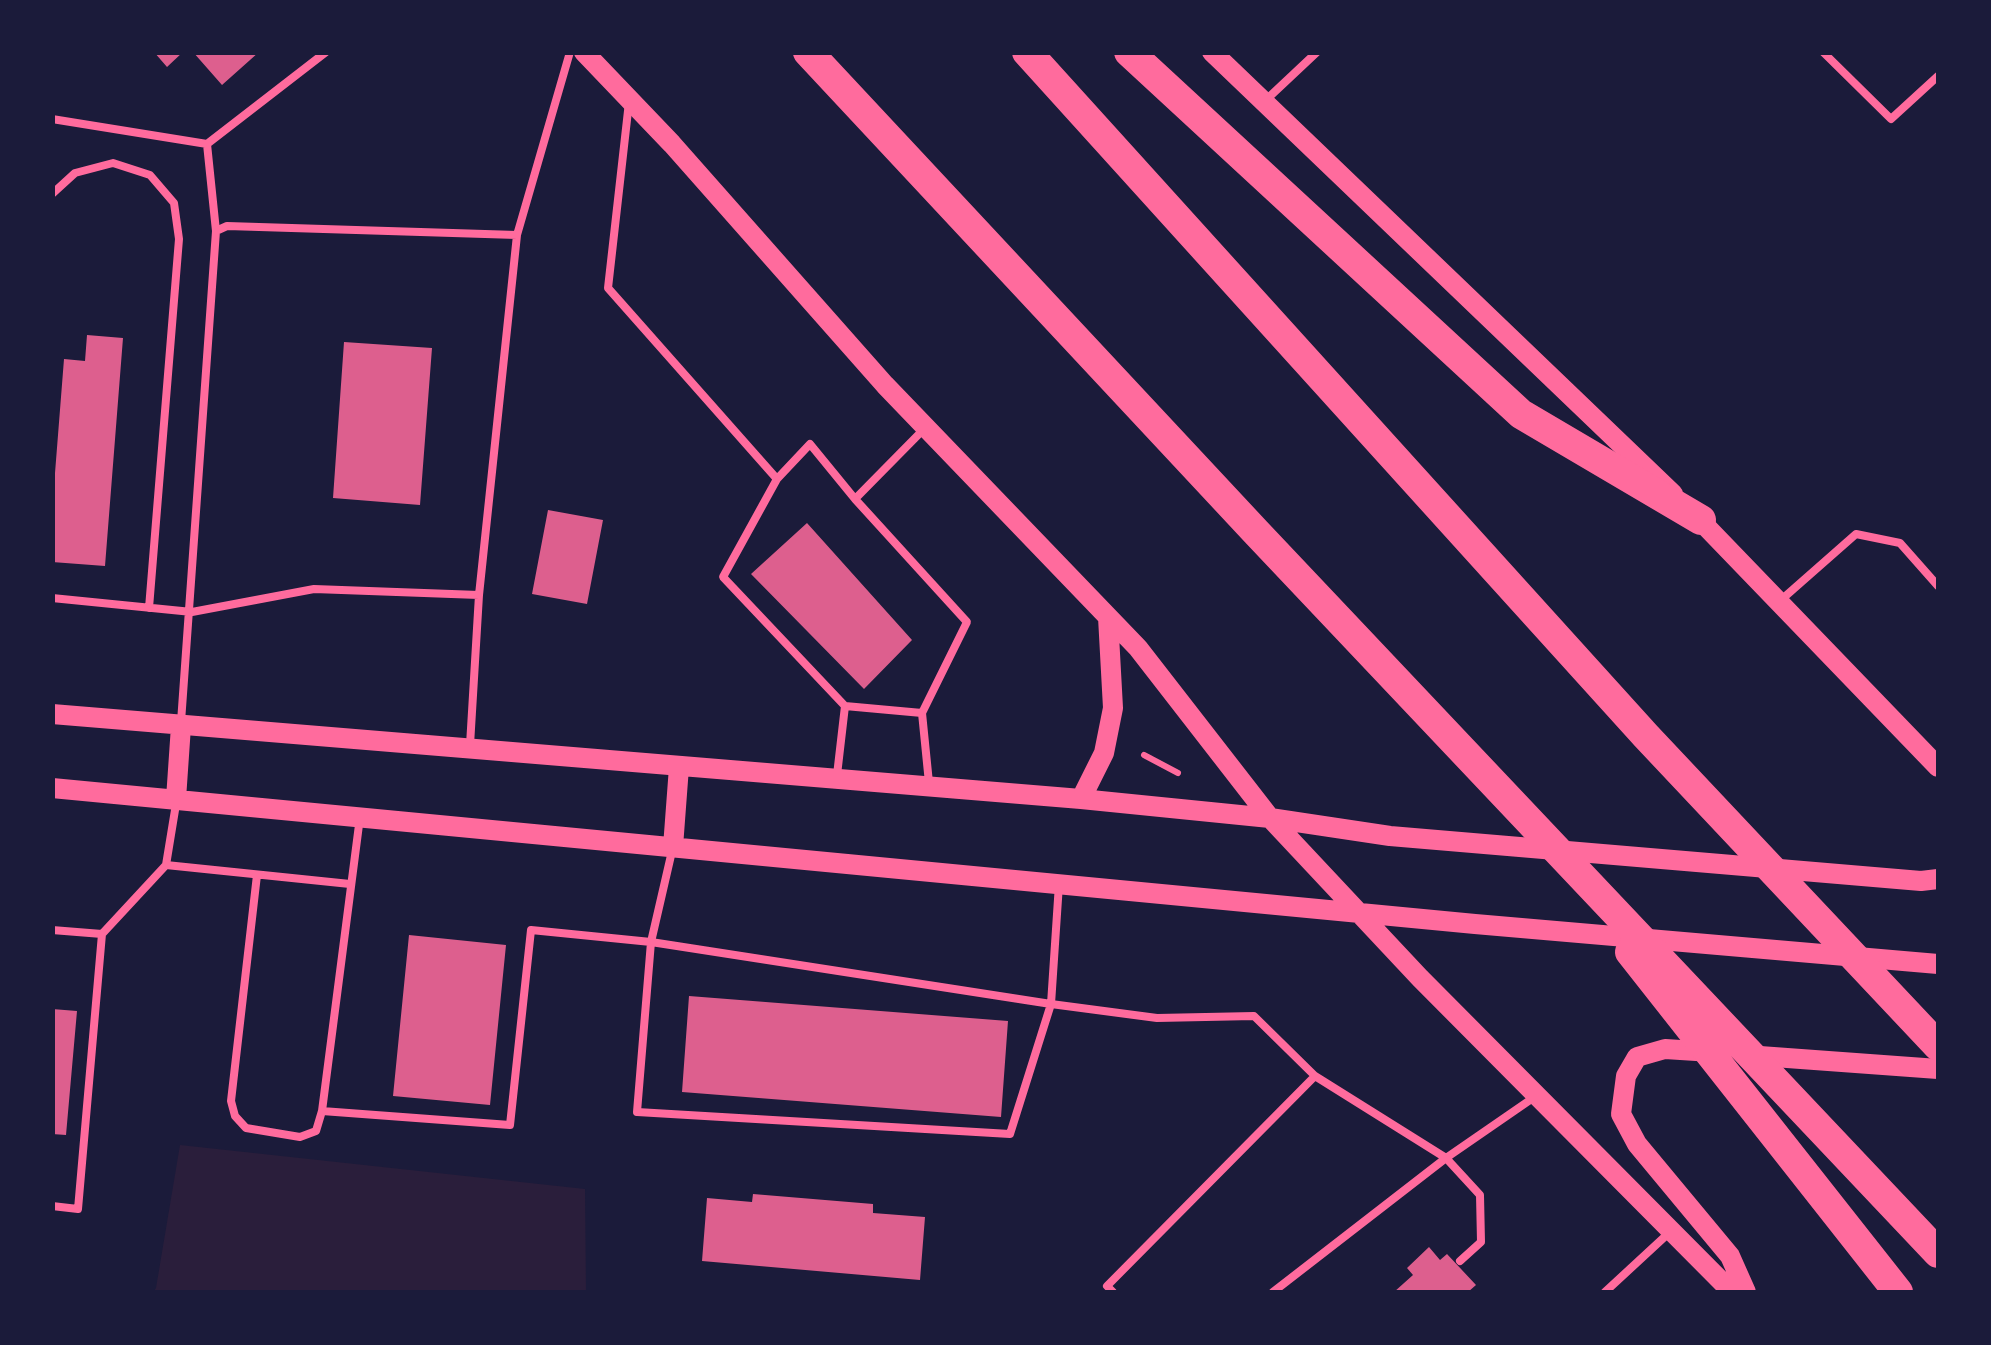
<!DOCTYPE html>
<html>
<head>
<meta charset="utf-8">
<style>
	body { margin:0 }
	#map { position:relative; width:1991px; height:1345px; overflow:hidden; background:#1b1b3a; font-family:"Noto Sans",sans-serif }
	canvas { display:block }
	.frame { position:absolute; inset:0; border:55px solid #1b1b3a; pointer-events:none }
</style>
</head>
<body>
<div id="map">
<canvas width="1991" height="1345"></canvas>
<div class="frame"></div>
</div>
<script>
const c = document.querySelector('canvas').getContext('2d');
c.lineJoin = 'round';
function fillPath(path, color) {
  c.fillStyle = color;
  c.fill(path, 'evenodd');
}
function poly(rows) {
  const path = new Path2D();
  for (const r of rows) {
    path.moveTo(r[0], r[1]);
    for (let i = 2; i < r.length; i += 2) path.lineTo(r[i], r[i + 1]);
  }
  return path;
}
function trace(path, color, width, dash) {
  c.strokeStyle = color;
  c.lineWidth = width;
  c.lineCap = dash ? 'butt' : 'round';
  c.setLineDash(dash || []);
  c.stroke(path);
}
const green = poly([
	[180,1145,585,1189,586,1292,153,1292,156,1288]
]);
const building = poly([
	[154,52,183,52,167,67],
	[193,52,259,52,222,85],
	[87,335,123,338,105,566,52,562,52,511,64,359,85,361],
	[344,342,432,348,420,505,333,498],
	[548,510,603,520,587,604,532,594],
	[807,523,912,640,864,689,751,574],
	[409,935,506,945,490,1105,393,1096],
	[689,996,1008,1021,1001,1117,682,1092],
	[52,1009,77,1011,66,1135,52,1134],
	[753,1194,873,1204,873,1213,925,1217,920,1280,702,1261,707,1198,752,1202],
	[1429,1247,1440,1260,1447,1254,1476,1285,1468,1292,1394,1292,1413,1275,1407,1268]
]);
const path = poly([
	[1144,755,1178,773]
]);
const service = poly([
	[1823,52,1891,119,1938,76],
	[1267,99,1317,52],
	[629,102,608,288,777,479,723,577,845,706,837,775],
	[52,119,207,144],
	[52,194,75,173,113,163,150,175,174,203,179,239,149,608],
	[216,231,207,144,326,52],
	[517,235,570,52],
	[777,479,810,444,855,499,923,430],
	[52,598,192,612,314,589,479,595],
	[1781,600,1856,534,1900,543,1938,586],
	[845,706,922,713,967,622,855,499],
	[922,713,929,783],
	[181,722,216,231,227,226,517,235,479,595,470,745],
	[360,817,322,1111,510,1125,531,930,651,942,672,851],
	[166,865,350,884],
	[257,875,231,1101,235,1116,246,1128,300,1137,316,1131,322,1111],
	[1059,884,1051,1004,651,942,637,1112,1010,1134,1051,1004,1157,1018,1254,1016,1315,1076],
	[52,930,102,934],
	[52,1206,78,1209,102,934,166,865,176,804],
	[1113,1292,1107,1286,1315,1076,1446,1158,1480,1195,1481,1242,1460,1261],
	[1273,1292,1446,1158,1533,1098],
	[1605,1292,1671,1231]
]);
const secondary = poly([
	[584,52,672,144,885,385,1138,648,1270,818,1420,978,1732,1292],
	[1212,52,1673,494],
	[1694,514,1938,767],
	[52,714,1081,799,1270,818,1390,836,1921,881,1938,879],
	[52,788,1475,924,1938,964],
	[176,799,181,726],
	[1081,799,1104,753,1113,708,1108,617],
	[673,847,679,767],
	[1712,1052,1665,1049,1637,1057,1626,1076,1621,1114,1637,1144,1730,1256,1746,1292],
	[1746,1055,1938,1069]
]);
const motorway = poly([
	[808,52,1256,532,1938,1253],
	[1027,52,1646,736,1938,1046],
	[1129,52,1521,414,1701,520],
	[1630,952,1898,1292]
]);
fillPath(green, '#2a1e3b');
fillPath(building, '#dd5f8e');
trace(path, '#ff6b9d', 6);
trace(service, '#ff6b9d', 8);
trace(secondary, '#ff6b9d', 20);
trace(motorway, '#ff6b9d', 30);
</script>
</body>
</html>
